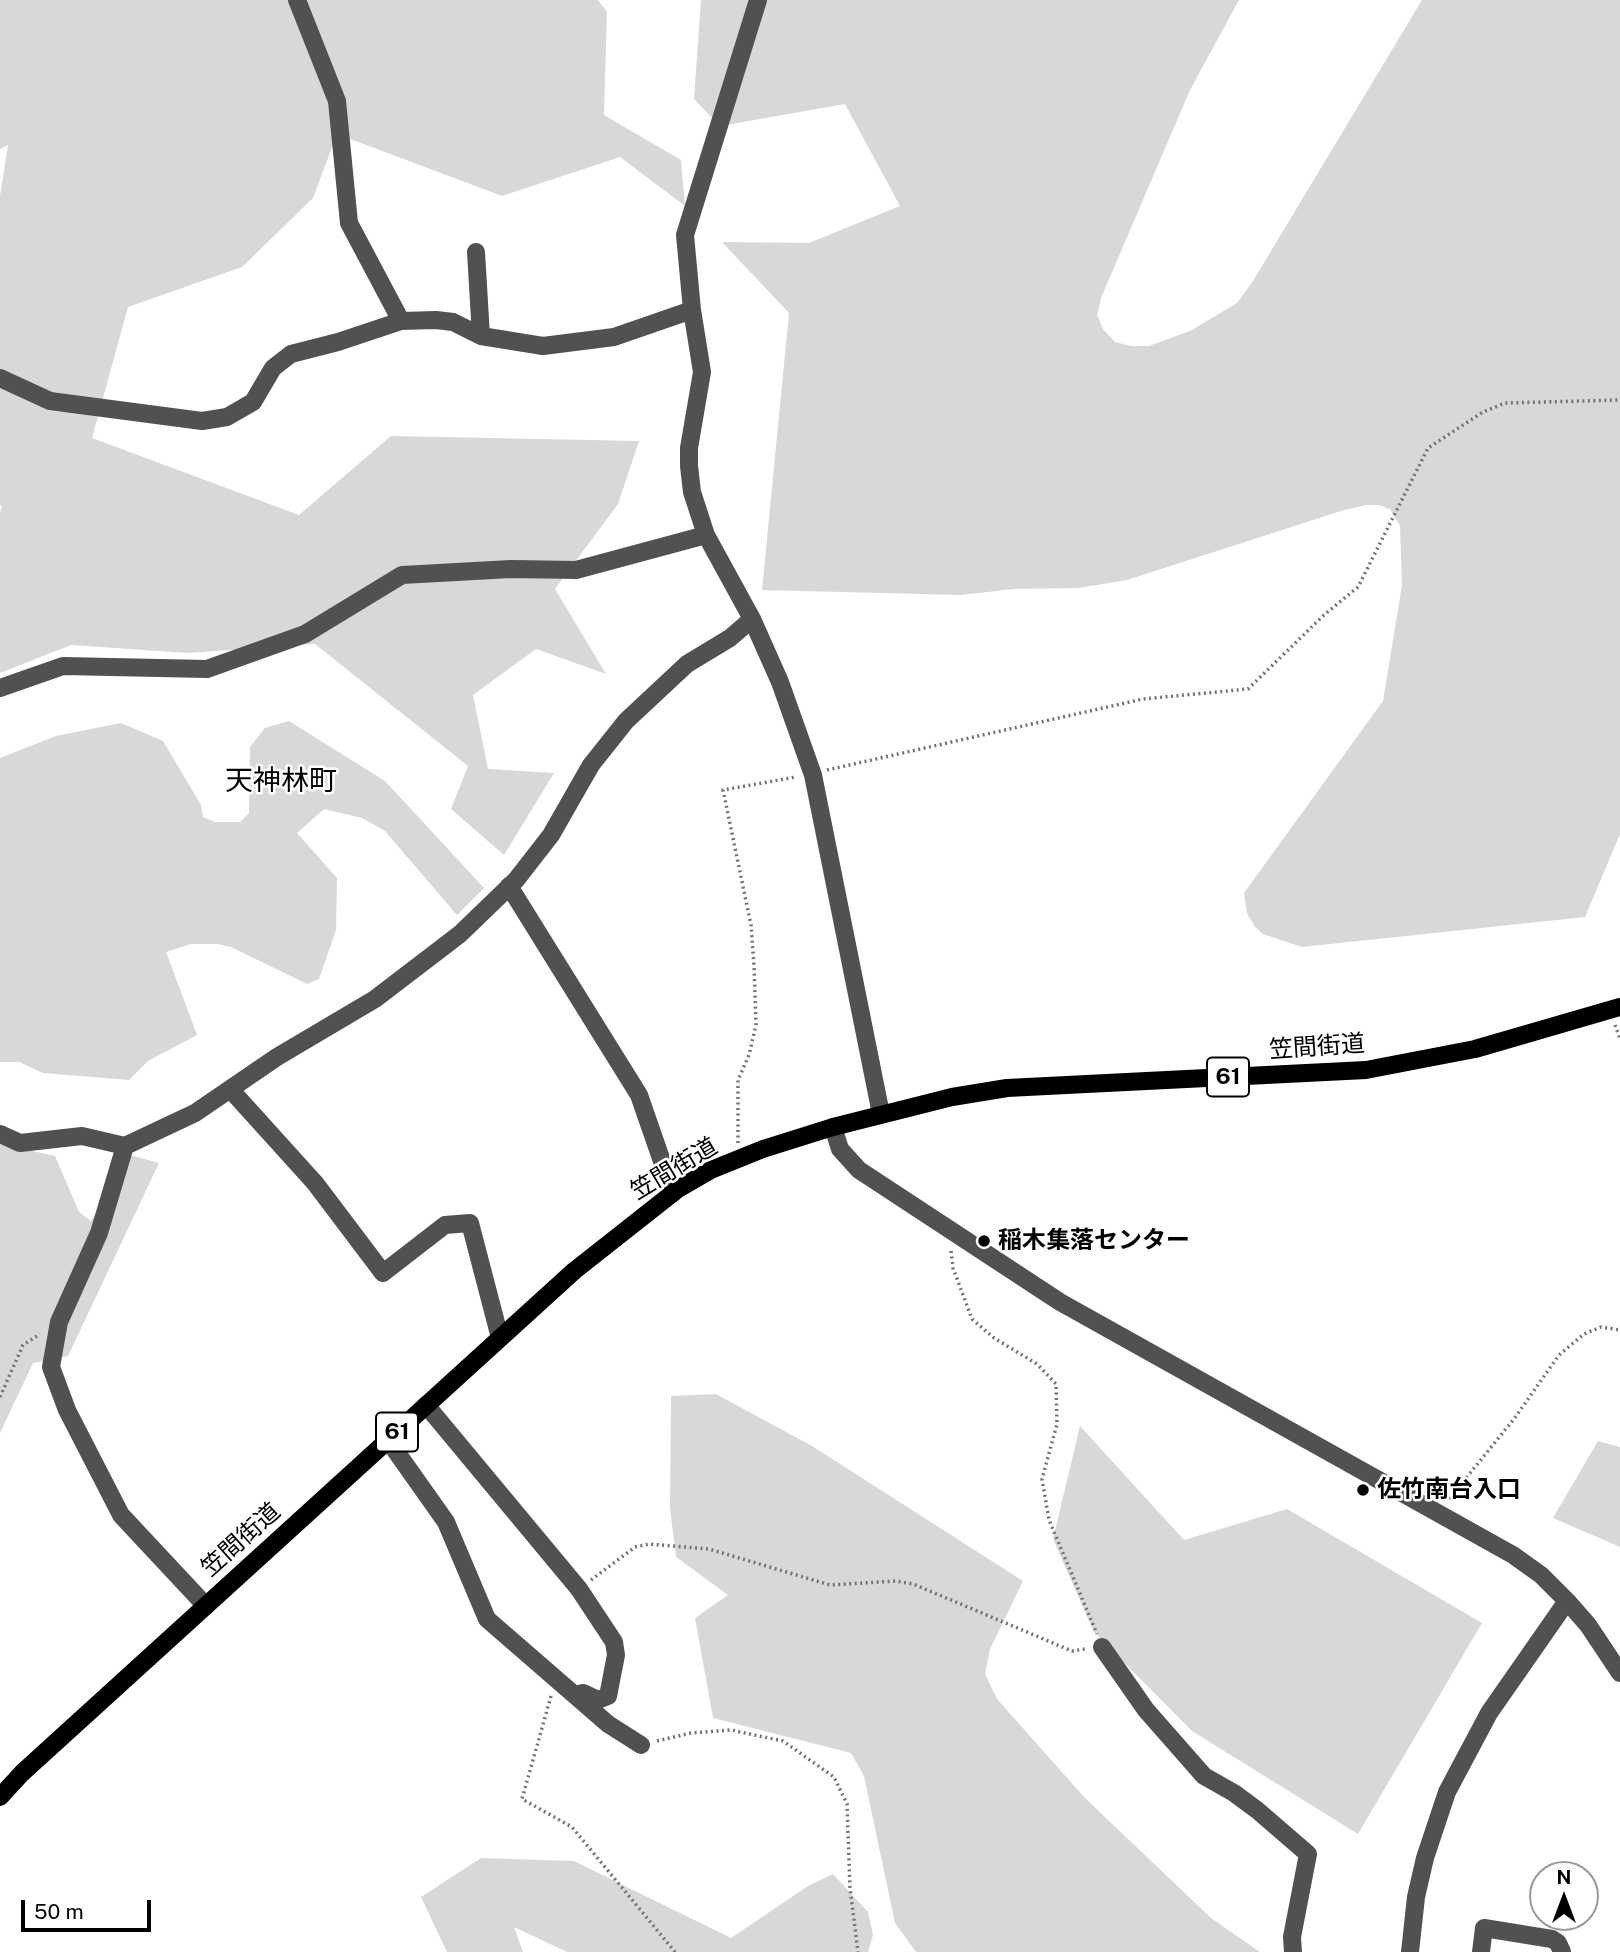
<!DOCTYPE html>
<html>
<head>
<meta charset="utf-8">
<style>
	body { margin:0 }
	#map { position:relative; width:1620px; height:1952px; overflow:hidden; background:#fff; font-family:"Public Sans",sans-serif }
	canvas { display:block }
	.north { position:absolute; left:1529px; top:1861px; width:70px; height:70px; box-sizing:border-box; background:#fff; border:2px solid #999; border-radius:50%; rotate:0deg; font-size:19px; font-weight:700; line-height:28px; text-align:center; color:#000 }
	.north::after { content:''; display:block; margin:auto; width:24px; height:32px; background:#000; clip-path:polygon(50% 0,100% 100%,50% 72%,0 100%) }
	.scale { position:absolute; left:21px; top:1900px; width:130px; height:32px; box-sizing:border-box; border:4px solid #000; border-top:0; padding-left:9px; font-size:21px; line-height:24px; white-space:nowrap; color:#000; -webkit-text-stroke:5px #fff; paint-order:stroke }
</style>
</head>
<body>
<div id="map">
<canvas width="1620" height="1952"></canvas>
<div class="north">N</div>
<div class="scale">50 m</div>
</div>
<script>
const c = document.querySelector('canvas').getContext('2d');
c.lineJoin = 'round';
function fillPath(path, color) {
  c.fillStyle = color;
  c.fill(path, 'evenodd');
}
function poly(rows) {
  const path = new Path2D();
  for (const r of rows) {
    path.moveTo(r[0], r[1]);
    for (let i = 2; i < r.length; i += 2) path.lineTo(r[i], r[i + 1]);
  }
  return path;
}
function trace(path, color, width, dash) {
  c.strokeStyle = color;
  c.lineWidth = width;
  c.lineCap = dash ? 'butt' : 'round';
  c.setLineDash(dash || []);
  c.stroke(path);
}
function write(font, color, halo, rows, align = 'center') {
  c.font = font + ' "Public Sans","Noto Sans JP",sans-serif';
  c.lineWidth = 5;
  c.setLineDash([]);
  c.textBaseline = 'middle';
  c.strokeStyle = halo;
  c.fillStyle = color;
  for (const [text, x, y, turn = 0] of rows) {
    c.save();
    c.translate(x, y);
    c.rotate((+turn || 0) * Math.PI / 180);
    c.textAlign = isNaN(turn) ? turn : align;
    if (halo) c.strokeText(text, 0, 0);
    c.fillText(text, 0, 0);
    c.restore();
  }
}
const green = poly([
	[0,0,598,0,607,12,604,115,681,160,685,206,620,157,502,196,337,134,313,198,242,267,128,307,92,438,299,515,391,436,639,441,618,504,555,589,606,674,536,649,473,695,488,769,554,773,504,855,451,809,468,766,315,644,188,653,71,645,0,673,0,513,2,506,0,505,0,196,8,145,0,149],
	[701,0,1239,0,1190,90,1101,298,1097,315,1103,329,1115,342,1131,346,1149,346,1190,331,1237,303,1253,281,1422,0,1620,0,1620,834,1585,917,1302,947,1263,934,1255,927,1247,913,1244,893,1383,701,1402,585,1400,526,1390,509,1378,505,1366,505,1341,511,1127,580,1078,588,1014,589,961,595,762,590,789,313,722,242,809,243,900,206,845,104,720,126,694,99],
	[289,721,385,781,484,888,457,915,385,831,362,818,324,809,297,833,337,878,336,930,319,979,307,984,231,947,218,944,191,944,166,952,197,1035,148,1061,129,1080,43,1073,19,1062,0,1062,0,758,56,736,121,723,163,741,201,805,203,817,215,822,240,822,249,813,250,747,265,728],
	[0,1144,55,1156,79,1212,91,1221,130,1155,159,1163,68,1356,33,1363,0,1433],
	[716,1394,812,1446,1023,1581,990,1649,985,1674,997,1699,1085,1798,1211,1918,1260,1952,916,1952,895,1923,864,1776,851,1753,713,1718,695,1618,728,1595,676,1557,670,1508,671,1396],
	[1080,1426,1184,1540,1287,1509,1482,1623,1358,1834,1192,1731,1094,1632,1053,1539],
	[1598,1441,1620,1447,1620,1547,1553,1518],
	[481,1858,574,1861,731,1938,808,1886,833,1874,868,1912,873,1935,868,1952,567,1952,514,1927,523,1952,447,1952,421,1897]
]);
const path = poly([
	[827,770,1143,699,1248,689,1324,615,1358,587,1428,448,1483,412,1505,403,1620,400],
	[1615,1025,1620,1039],
	[738,1143,738,1080,749,1055,756,1025,754,966,751,925,723,790,796,777],
	[951,1251,953,1268,972,1319,994,1338,1037,1364,1056,1384,1057,1424,1042,1479,1049,1520,1097,1634],
	[0,1397,23,1345,40,1334],
	[1449,1499,1514,1419,1559,1355,1584,1334,1601,1327,1620,1330],
	[591,1580,635,1547,649,1544,709,1549,830,1585,896,1581,913,1584,1072,1651,1085,1649],
	[551,1696,522,1799,572,1827,675,1952],
	[657,1741,691,1733,731,1730,783,1741,834,1777,847,1804,850,1888,858,1952]
]);
const minor = poly([
	[297,0,337,101,349,223,401,321],
	[758,0,685,235,692,310,702,372,689,448,689,466,692,492,706,535,752,619,780,682,813,775,881,1114],
	[476,252,481,336],
	[0,378,50,401,202,421,227,417,253,402,273,368,291,354,338,342,401,321,436,320,453,322,481,336,543,346,614,337,692,310],
	[0,688,63,666,207,669,305,634,402,575,511,569,576,570,706,535],
	[509,886,639,1095,673,1193],
	[230,1089,315,1183,383,1273,445,1225,470,1223,500,1338],
	[833,1127,840,1149,859,1170,1060,1302,1513,1555,1541,1575,1567,1601,1588,1625,1620,1673],
	[0,1134,20,1143,82,1136,125,1146],
	[426,1405,579,1589,614,1642,616,1655,608,1696,598,1700,583,1693,576,1695],
	[388,1440,446,1522,487,1619,608,1724,641,1745],
	[206,1606,121,1515,67,1410,51,1367,59,1322,99,1233,125,1146,195,1113,277,1057,375,999,460,934,516,880,551,835,591,765,626,721,687,664,730,638,752,619],
	[1102,1647,1146,1710,1204,1776,1234,1793,1257,1810,1308,1854,1292,1937,1293,1952],
	[1410,1952,1416,1897,1425,1858,1447,1792,1489,1713,1567,1601],
	[1481,1952,1484,1928,1552,1939,1558,1943,1562,1952]
]);
const major = poly([
	[0,1797,22,1773,574,1271,678,1189,711,1170,763,1149,833,1127,952,1097,1007,1088,1366,1070,1475,1049,1620,1007]
]);
const markers = [
	[984,1241,7,"#000"],
	[1363,1490,7,"#000"]
];
const shields = [
	[1228,1077,42],
	[397,1432,42]
];
const shieldNames = [
	["61",1228,1077],
	["61",397,1432]
];
const streetNames = [
	["笠間街道",1317,1047,-4],
	["笠間街道",674,1169,-31],
	["笠間街道",241,1540,-42]
];
const poiNames = [
	["稲木集落センター",998,1241],
	["佐竹南台入口",1377,1490]
];
const quarterNames = [
	["天神林町",281,781]
];
fillPath(green, '#d8d8d8');
trace(path, '#737373', 3.5, [2, 3.5]);
trace(minor, '#515151', 18);
trace(major, '#000', 18);
for (const [x, y, r, color] of markers) {
  const dot = new Path2D();
  dot.arc(x, y, r, 0, 2 * Math.PI);
  c.fillStyle = color;
  c.fill(dot);
  trace(dot, '#fff', 2.5);
}
for (const [x, y, w] of shields) {
  const box = new Path2D();
  box.roundRect(x - w / 2, y - 19.5, w, 39, 5);
  c.fillStyle = '#fff';
  c.fill(box);
  trace(box, '#000', 2);
}
write('bold 23px', '#000', null, shieldNames);
write('24px', '#000', '#fff', streetNames);
write('bold 24px', '#000', '#fff', poiNames, 'left');
write('28px', '#000', '#fff', quarterNames);
</script>
</body>
</html>
